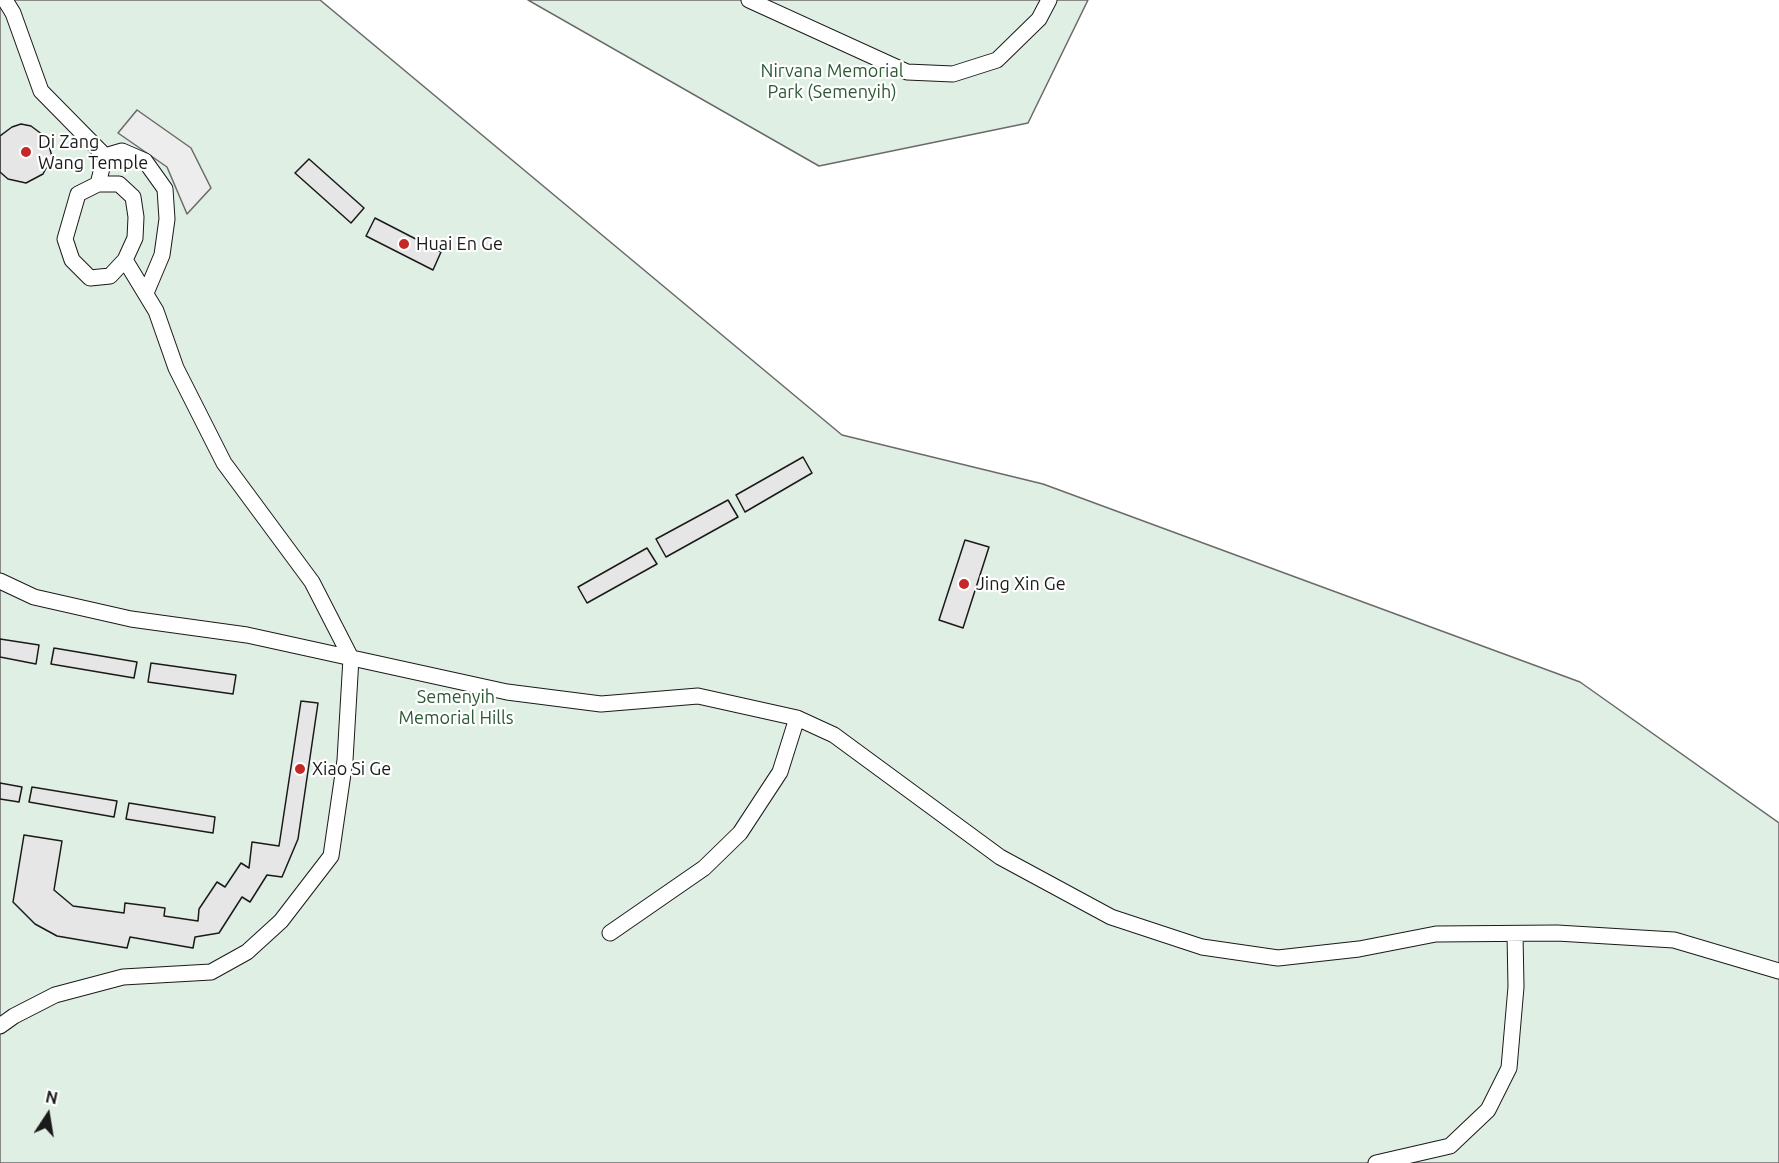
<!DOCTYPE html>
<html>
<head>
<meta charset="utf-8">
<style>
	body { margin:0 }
	#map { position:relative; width:1779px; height:1163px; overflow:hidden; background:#fff; font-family:Ubuntu,sans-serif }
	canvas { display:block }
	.north { position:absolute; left:18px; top:1085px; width:60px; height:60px; -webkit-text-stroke:4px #fff; paint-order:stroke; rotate:12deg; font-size:16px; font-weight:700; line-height:24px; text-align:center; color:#1a1a1a }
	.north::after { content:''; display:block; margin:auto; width:21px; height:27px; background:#1a1a1a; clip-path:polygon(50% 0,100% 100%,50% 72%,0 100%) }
</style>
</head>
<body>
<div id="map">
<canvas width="1779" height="1163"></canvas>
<div class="north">N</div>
</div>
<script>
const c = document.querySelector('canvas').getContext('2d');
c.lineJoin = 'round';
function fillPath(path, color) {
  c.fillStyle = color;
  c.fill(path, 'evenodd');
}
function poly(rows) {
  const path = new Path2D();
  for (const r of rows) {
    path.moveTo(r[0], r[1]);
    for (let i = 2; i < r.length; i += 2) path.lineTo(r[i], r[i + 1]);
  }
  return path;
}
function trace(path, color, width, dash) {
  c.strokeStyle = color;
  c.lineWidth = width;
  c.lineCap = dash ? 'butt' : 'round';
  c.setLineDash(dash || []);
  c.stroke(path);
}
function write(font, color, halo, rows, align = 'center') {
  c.font = font + ' Ubuntu,sans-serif';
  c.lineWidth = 4.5;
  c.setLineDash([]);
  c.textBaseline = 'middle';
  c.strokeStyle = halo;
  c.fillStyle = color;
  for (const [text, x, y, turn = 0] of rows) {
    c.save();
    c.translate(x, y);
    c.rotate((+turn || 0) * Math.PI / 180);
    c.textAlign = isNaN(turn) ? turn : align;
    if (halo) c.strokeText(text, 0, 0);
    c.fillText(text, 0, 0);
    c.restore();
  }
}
const green = poly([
	[0,0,320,0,842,435,1043,484,1580,682,1779,823,1779,1163,0,1163,0,0],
	[528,0,1088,0,1028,123,819,166,528,0]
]);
const parking = poly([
	[137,110,191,148,211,188,187,214,167,167,118,133,137,110]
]);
const building = poly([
	[21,124,31,126,47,138,52,157,43,174,26,183,8,179,0,172,0,136,12,127,21,124],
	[309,159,364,208,351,223,295,173,309,159],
	[375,218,441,252,433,270,366,236,375,218],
	[803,457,812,473,745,512,736,495,803,457],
	[728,500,738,517,666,557,656,539,728,500],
	[965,540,989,547,963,628,939,620,965,540],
	[647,548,657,564,587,603,578,587,647,548],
	[0,639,39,645,36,664,0,657,0,639],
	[54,648,137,662,134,678,51,664,54,648],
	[151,663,236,675,233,694,148,682,151,663],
	[301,701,318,703,298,839,282,877,267,875,250,902,242,897,219,933,195,937,193,948,130,937,127,948,57,936,35,924,13,902,24,835,62,841,54,890,73,906,124,913,125,903,165,908,164,916,198,921,199,909,217,882,225,887,241,863,249,868,252,842,279,846,301,701],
	[0,783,22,787,19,802,0,799,0,783],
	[32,787,117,801,114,817,29,802,32,787],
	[129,803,215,817,213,833,126,819,129,803]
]);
const service = poly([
	[5,0,13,13,41,91,105,156],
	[749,0,907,72,953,74,997,60,1039,19,1049,0],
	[98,184,119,184,133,197,136,217,135,238,125,260,110,276,90,278,72,260,65,239,78,194,98,184],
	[98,184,105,156,122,151,145,161,165,189,167,219,162,255,146,293],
	[0,581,34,597,131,619,247,635,507,692,601,704,698,696,797,718,834,735,1000,857,1111,917,1202,947,1278,958,1359,949,1436,934,1557,933,1674,940,1779,971],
	[610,933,704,868,740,833,780,772,797,718],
	[0,1026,14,1016,55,995,123,977,211,972,247,952,281,921,331,856,345,760,351,658,312,582,224,463,176,368,156,311,125,260],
	[1376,1163,1450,1146,1488,1110,1509,1068,1516,987,1515,934]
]);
const markers = [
	[26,152,6,"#c62828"],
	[404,244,6,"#c62828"],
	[964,584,6,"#c62828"],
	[300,769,6,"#c62828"]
];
const parkNames = [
	["Nirvana Memorial",832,71],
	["Park (Semenyih)",832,92],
	["Semenyih",456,697],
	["Memorial Hills",456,718]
];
const poiNames = [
	["Di Zang",38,142],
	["Wang Temple",38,163],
	["Huai En Ge",416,244],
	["Jing Xin Ge",976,584],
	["Xiao Si Ge",312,769]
];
fillPath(green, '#e0efe3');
trace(green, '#6a6a6a', 1.5);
fillPath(parking, '#ededed');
trace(parking, '#6a6a6a', 1.5);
fillPath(building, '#e6e6e6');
trace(building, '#1a1a1a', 1.5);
trace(service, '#1a1a1a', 17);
trace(service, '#fff', 15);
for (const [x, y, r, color] of markers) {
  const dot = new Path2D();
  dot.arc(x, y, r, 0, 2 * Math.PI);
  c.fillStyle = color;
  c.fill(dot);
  trace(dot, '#fff', 2);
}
write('18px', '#2b5a34', '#fff', parkNames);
write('18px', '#1a1a1a', '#fff', poiNames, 'left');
</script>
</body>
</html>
